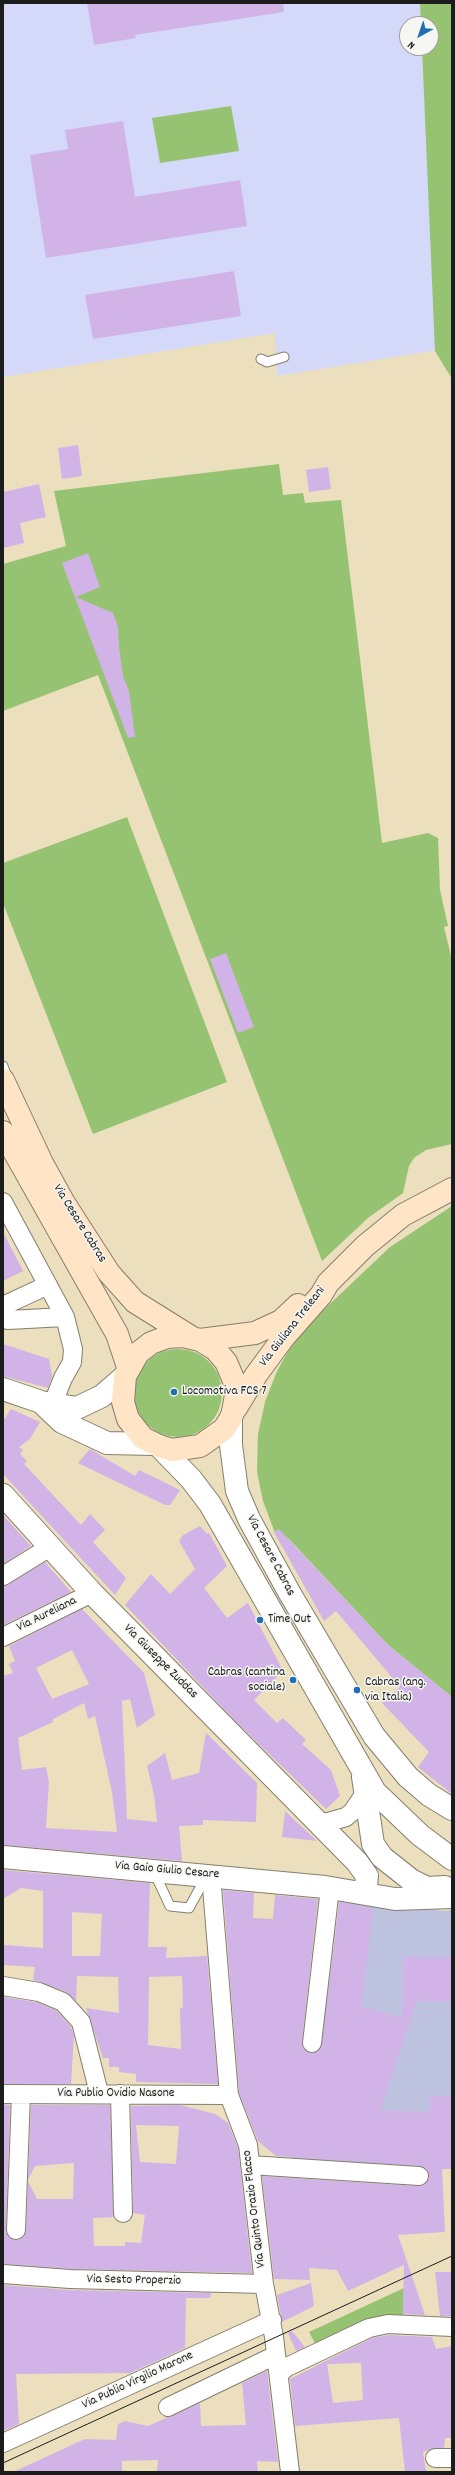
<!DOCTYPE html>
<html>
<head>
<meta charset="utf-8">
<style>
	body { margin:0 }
	#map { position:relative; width:455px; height:2475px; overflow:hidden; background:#ebdfbe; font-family:Dekko,sans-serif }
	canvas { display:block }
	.frame { position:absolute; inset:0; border:4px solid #1c1c1c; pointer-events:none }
	.north { position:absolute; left:399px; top:16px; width:40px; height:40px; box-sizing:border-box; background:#f6f6f2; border:1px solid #9f9f9c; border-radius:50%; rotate:220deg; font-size:11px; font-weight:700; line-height:16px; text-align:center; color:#1c1c1c }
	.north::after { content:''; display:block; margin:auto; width:14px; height:18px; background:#1f6fb2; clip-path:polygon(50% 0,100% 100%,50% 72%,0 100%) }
</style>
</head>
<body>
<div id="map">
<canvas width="455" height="2475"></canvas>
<div class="frame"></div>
<div class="north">N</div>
</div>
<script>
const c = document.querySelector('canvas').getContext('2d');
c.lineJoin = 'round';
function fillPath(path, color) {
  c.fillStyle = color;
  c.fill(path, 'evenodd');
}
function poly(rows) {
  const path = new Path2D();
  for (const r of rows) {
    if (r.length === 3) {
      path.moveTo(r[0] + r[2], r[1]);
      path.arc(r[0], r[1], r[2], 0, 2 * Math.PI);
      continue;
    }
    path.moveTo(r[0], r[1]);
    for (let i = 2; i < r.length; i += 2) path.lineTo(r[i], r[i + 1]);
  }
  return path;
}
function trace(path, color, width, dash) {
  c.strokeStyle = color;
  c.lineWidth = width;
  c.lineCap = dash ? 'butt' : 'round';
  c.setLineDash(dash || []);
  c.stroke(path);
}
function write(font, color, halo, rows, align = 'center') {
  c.font = font + ' Dekko,sans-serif';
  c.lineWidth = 3;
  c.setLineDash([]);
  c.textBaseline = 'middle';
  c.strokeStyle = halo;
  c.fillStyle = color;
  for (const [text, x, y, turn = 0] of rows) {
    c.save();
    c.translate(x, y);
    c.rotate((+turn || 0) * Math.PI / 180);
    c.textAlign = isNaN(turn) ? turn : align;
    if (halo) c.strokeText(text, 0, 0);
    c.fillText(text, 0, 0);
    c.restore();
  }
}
const built = poly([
	[5,3,420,3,421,24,407,24,407,48,422,48,437,350,277,376,275,333,3,377,3,44]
]);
const industrial = poly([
	[341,1899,444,1911,452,1910,452,2169,290,2163,327,1997]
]);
const green = poly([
	[420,3,452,3,452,379,435,351,422,48,431,48,431,24,421,24],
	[231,106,239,151,160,163,152,118],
	[279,464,283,495,303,493,305,503,341,500,382,843,428,833,438,838,440,890,448,926,444,927,452,960,452,1144,426,1150,414,1158,409,1166,403,1193,368,1218,322,1261,98,675,3,711,3,564,66,546,54,491],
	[127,817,227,1082,93,1134,3,903,3,863],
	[452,1206,452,1697,388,1645,289,1539,275,1533,263,1501,257,1472,258,1434,265,1402,277,1371,289,1350,313,1320,390,1247],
	[178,1393,44],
	[404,2288,403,2318,316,2345,309,2332]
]);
const building = poly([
	[87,3,283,3,284,12,135,35,136,38,94,45],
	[123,121,135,197,240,180,247,226,46,258,30,155,68,149,65,130],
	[234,271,241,316,93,339,85,295],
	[78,445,82,476,62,479,58,448],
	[328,467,331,489,309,492,306,470],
	[39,484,46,517,20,523,24,543,3,548,3,492],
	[88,553,100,587,76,597,113,613,118,627,119,647,123,676,129,691,135,737,128,738,62,563],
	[226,953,254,1027,238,1033,210,959],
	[3,1232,23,1271,3,1281],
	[3,1344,49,1359,52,1376,48,1388,3,1376],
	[11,1409,40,1422,30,1439,19,1447,23,1450,20,1454,27,1461,24,1464,81,1525,90,1514,105,1530,93,1542,126,1578,115,1595,3,1474,3,1421],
	[90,1449,135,1476,139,1470,180,1490,170,1505,165,1505,78,1463],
	[3,1515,31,1546,3,1564],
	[200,1526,207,1534,209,1533,227,1566,204,1588,227,1618,248,1603,283,1671,254,1700,277,1723,283,1718,306,1740,302,1744,331,1770,340,1796,326,1809,240,1726,125,1605,151,1574,170,1594,195,1569,179,1541,183,1535],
	[279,1529,388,1645,452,1697,452,1794,418,1767,429,1752,382,1703,400,1687,336,1611,324,1621,274,1532],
	[45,1562,71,1592,3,1625,3,1586],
	[82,1609,144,1673,155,1715,137,1728,130,1699,122,1701,127,1819,157,1822,154,1795,147,1766,165,1753,172,1780,199,1773,206,1733,257,1783,256,1822,203,1820,203,1825,179,1826,182,1861,3,1845,3,1676,13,1673,9,1664,15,1661,9,1646],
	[72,1650,89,1684,52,1699,36,1668],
	[84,1703,88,1719,95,1716,112,1792,117,1832,46,1828,49,1782,46,1767,22,1770,18,1738,53,1722,53,1719],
	[285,1811,317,1841,282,1837],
	[3,1870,150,1883,148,1947,167,1947,166,1958,207,1956,218,2084,136,2082,136,2074,119,2072,119,2067,109,2067,109,2058,103,2058,86,2008,119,2013,118,1977,77,1976,76,2001,67,1992,33,1980,35,1967,3,1965,4,1945,43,1948,43,1891,21,1888,3,1899],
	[72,1912,102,1914,100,1956,72,1956],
	[182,1976,183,2008,180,2008,181,2049,148,2045,149,1977],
	[223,1890,254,1893,253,1918,273,1919,275,1895,318,1899,302,2042,303,2048,310,2053,316,2052,322,2044,339,1902,373,1908,361,2006,402,2018,403,1957,452,1957,452,2002,417,2001,380,2110,429,2112,429,2096,452,2096,452,2169,442,2169,445,2232,398,2235,425,2315,403,2314,404,2265,348,2291,337,2270,309,2268,310,2280,274,2279,262,2176,418,2186,427,2182,429,2176,425,2168,420,2166,276,2156,258,2141,239,2093],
	[3,1997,36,2002,57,2011,71,2027,74,2036,71,2084,3,2084],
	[3,2104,10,2105,6,2230,7,2235,15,2240,21,2239,26,2231,28,2181,37,2199,73,2199,74,2163,35,2166,28,2180,31,2105,110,2105,114,2217,93,2218,94,2246,125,2246,125,2242,141,2243,145,2215,133,2213,131,2106,180,2105,215,2114,228,2123,238,2148,252,2273,71,2269,3,2264],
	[136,2125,179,2126,176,2164,140,2162],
	[435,2272,452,2272,452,2316,440,2316],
	[311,2283,314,2306,282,2322,277,2295],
	[3,2285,70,2290,211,2293,210,2298,186,2298,185,2348,130,2373,16,2374,19,2424,3,2431],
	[292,2331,305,2347,296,2351,288,2333],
	[389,2335,432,2337,436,2349,452,2346,452,2438,445,2438,444,2448,435,2448,423,2452,426,2472,405,2472,399,2418,295,2426,290,2379,372,2338],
	[361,2363,363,2400,333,2403,327,2364],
	[267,2371,278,2462,257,2461,258,2472,157,2472,158,2460,122,2461,122,2472,13,2472,85,2439,116,2440,118,2424,125,2421,148,2426,200,2403,201,2426,246,2425,242,2383]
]);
const service = poly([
	[261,359,267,362,284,357],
	[3,1066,8,1080],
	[154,1872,170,1906,189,1908,206,1877]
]);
const minor = poly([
	[3,1202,65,1317,73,1349,72,1362,63,1378,53,1403],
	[3,1306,48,1285],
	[3,1314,8,1320,65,1317],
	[3,1576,50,1547],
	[3,1637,92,1593],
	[321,1824,346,1817,353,1811,365,1793],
	[211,1875,229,2095,248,2145,264,2284,274,2337,290,2472],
	[3,1986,39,1992,63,2002,81,2022,99,2093],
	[312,2043,330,1888],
	[3,2094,229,2095],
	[120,2094,123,2213],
	[250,2165,419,2176],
	[16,2230,21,2094],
	[3,2274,70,2279,264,2284],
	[279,2374,287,2367,369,2328,388,2324,452,2327],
	[168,2407,276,2355],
	[3,2443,272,2320],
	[435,2458,452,2458]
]);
const tertiary = poly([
	[3,1389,41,1402,77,1408,102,1396,125,1376],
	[41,1402,62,1422,107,1443,153,1444],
	[233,1412,231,1418,231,1445,237,1491,249,1519,289,1592,374,1736,408,1777,429,1795,452,1809],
	[159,1446,191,1479,210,1504,375,1792,420,1835,452,1859],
	[3,1495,92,1593,357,1862,367,1876,366,1886,360,1893],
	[363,1777,373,1844,382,1857,411,1880,427,1888,445,1887],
	[3,1857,325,1887,395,1899,452,1897]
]);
const secondary = poly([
	[3,1080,42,1163,64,1203,109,1273,135,1302,191,1337],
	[3,1132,117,1334,128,1367],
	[200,1340,255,1333,281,1321,298,1305],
	[236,1408,256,1375,284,1337,321,1295,328,1283,365,1246,403,1215,452,1189],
	[231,1418,224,1429,200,1446,172,1450,159,1446,143,1438,128,1419,123,1402,125,1376,138,1353,151,1343,167,1337,183,1336,200,1340,215,1349,226,1362,235,1383,236,1395,233,1412]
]);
const tram = poly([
	[3,2463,452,2256]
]);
const markers = [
	[174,1392,4,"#1f6fb2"],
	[260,1620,4,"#1f6fb2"],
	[293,1680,4,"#1f6fb2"],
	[357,1690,4,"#1f6fb2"]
];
const streetNames = [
	["Via Cesare Cabras",79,1224,58],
	["Via Giuliana Treleani",293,1327,-52],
	["Via Cesare Cabras",270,1556,62],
	["Via Aureliana",47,1615,-26],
	["Via Giuseppe Zuddas",160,1662,45],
	["Via Gaio Giulio Cesare",167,1871,5],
	["Via Publio Ovidio Nasone",116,2094],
	["Via Quinto Orazio Flacco",255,2209,-97],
	["Via Sesto Properzio",134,2281,1],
	["Via Publio Virgilio Marone",138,2381,-25]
];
const poiNames = [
	["Locomotiva FCS 7",182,1392],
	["Time Out",268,1620],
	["Cabras (cantina",285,1673,"right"],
	["sociale)",285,1688,"right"],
	["Cabras (ang.",365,1683],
	["via Italia)",365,1698]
];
fillPath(built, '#d4d8f9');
fillPath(industrial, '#bdc3de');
fillPath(green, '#96c372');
fillPath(building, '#d1b3e7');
trace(service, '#847e6d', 11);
trace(minor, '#847e6d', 20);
trace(tertiary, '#847e6d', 24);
trace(secondary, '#847e6d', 24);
trace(service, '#fff', 9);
trace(minor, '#fff', 18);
trace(tertiary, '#fff', 22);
trace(secondary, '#ffe4c6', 22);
trace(tram, '#1c1c1c', 1);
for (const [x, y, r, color] of markers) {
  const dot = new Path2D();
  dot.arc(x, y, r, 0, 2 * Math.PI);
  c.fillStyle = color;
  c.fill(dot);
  trace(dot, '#f6f6f2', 1.5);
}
write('13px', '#1c1c1c', '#f6f6f2', streetNames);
write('13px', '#1c1c1c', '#f6f6f2', poiNames, 'left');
</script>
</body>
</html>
